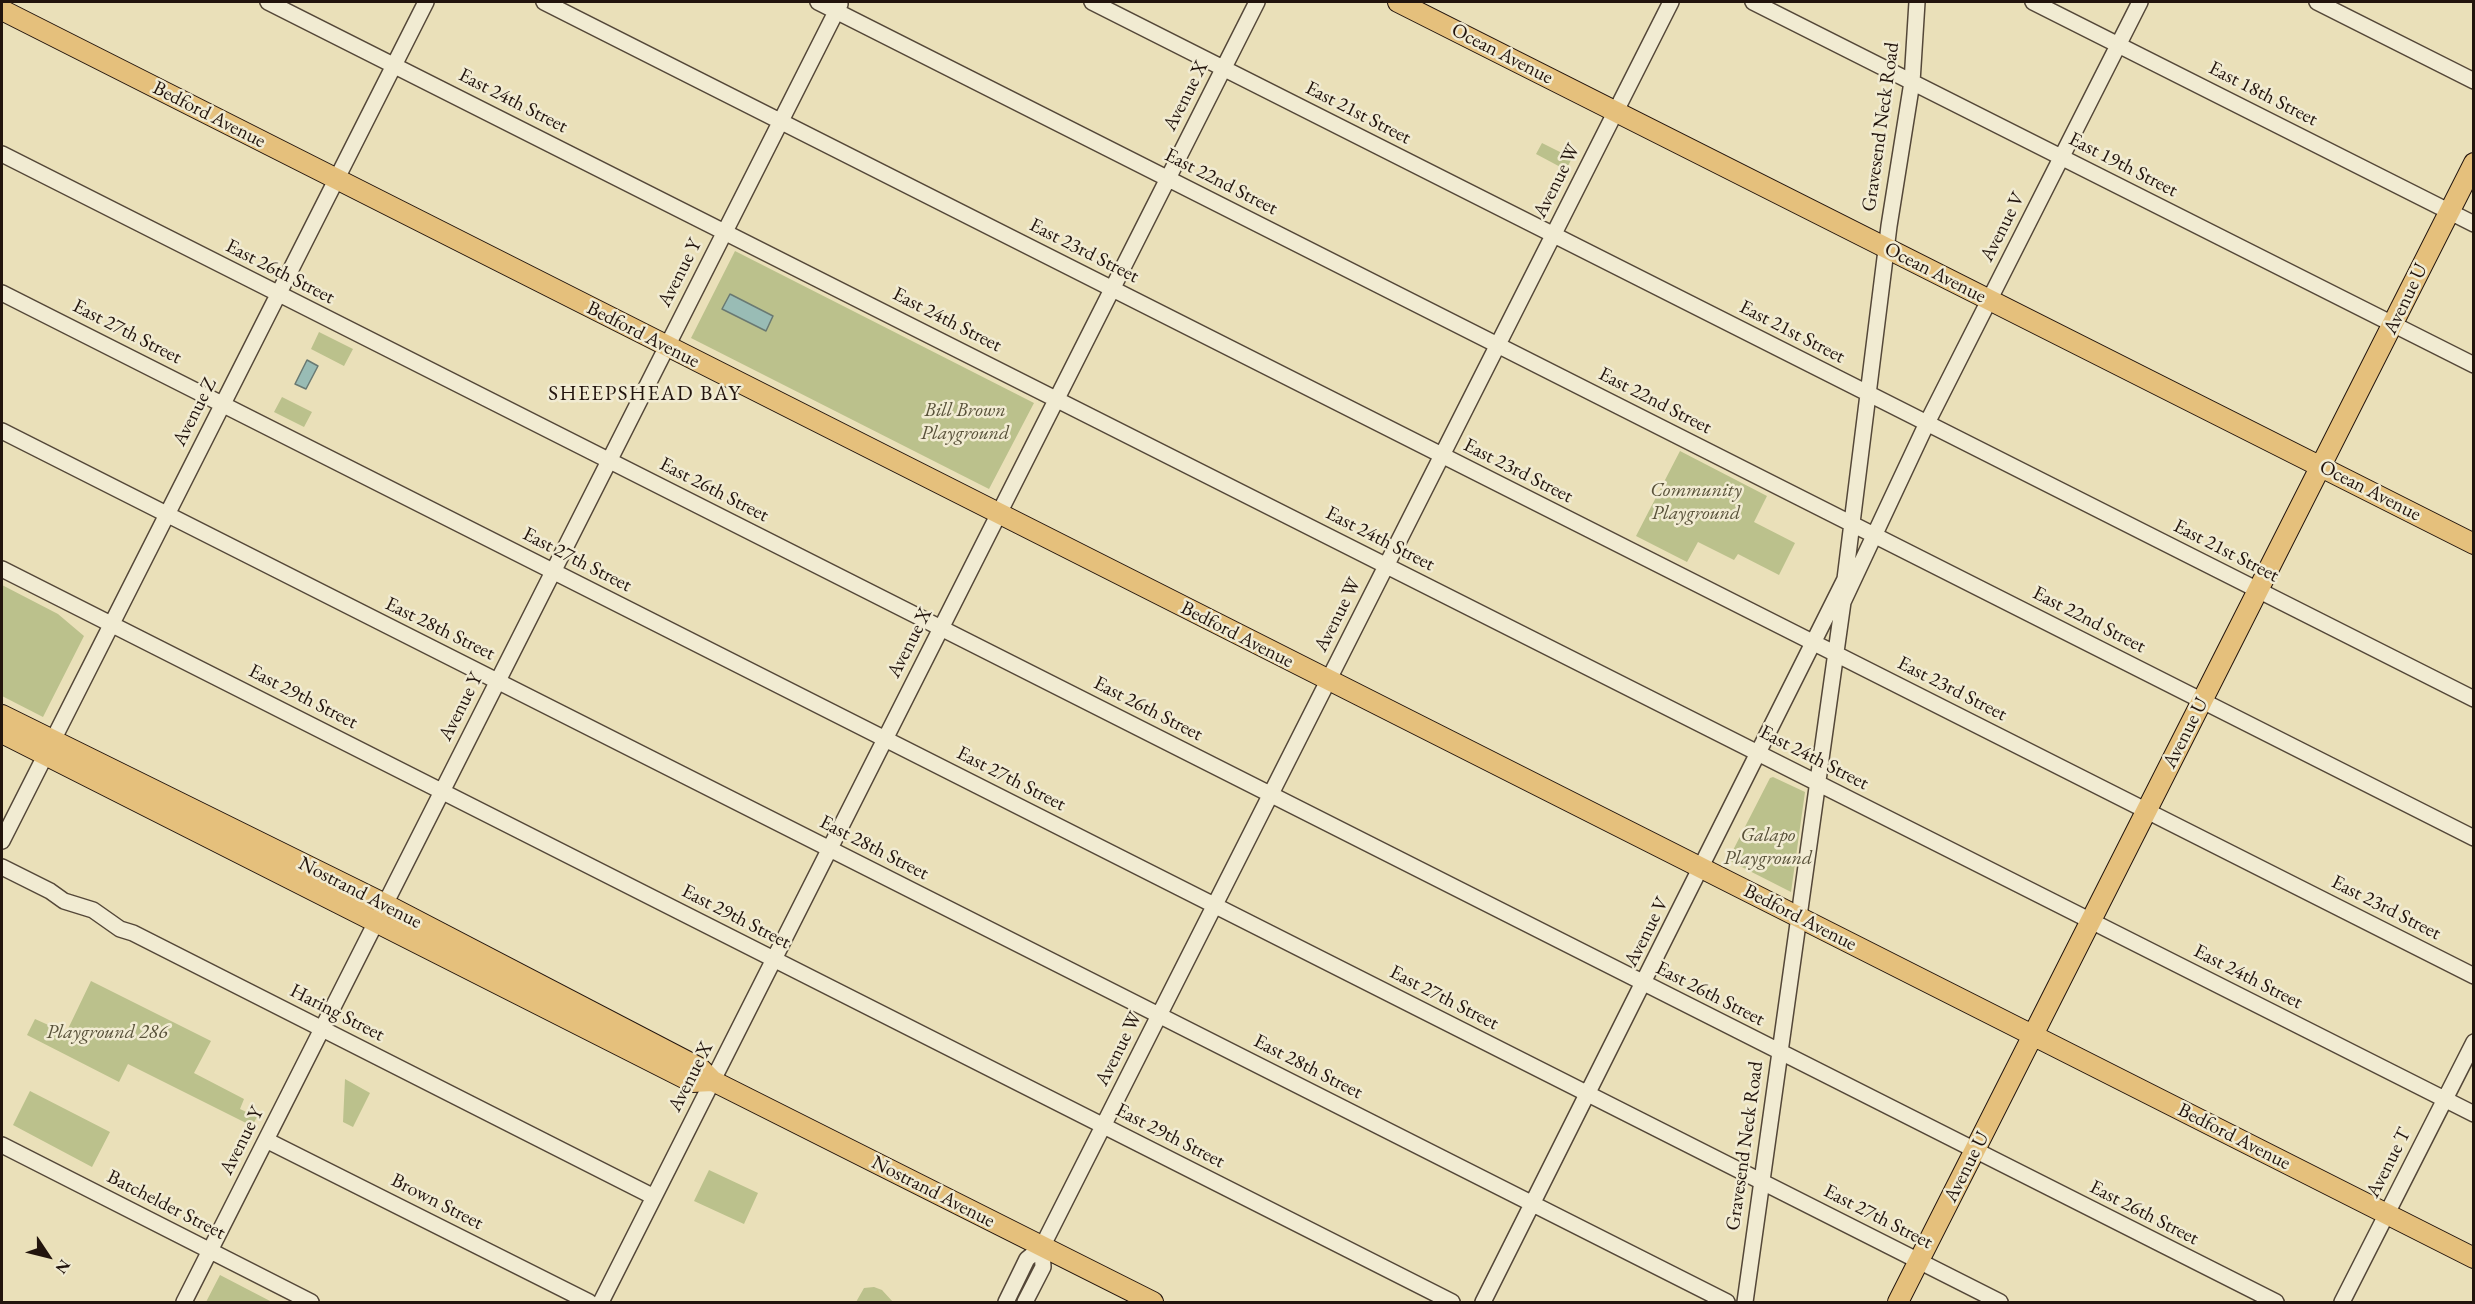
<!DOCTYPE html>
<html>
<head>
<meta charset="utf-8">
<style>
	body { margin:0 }
	#map { position:relative; width:2475px; height:1304px; overflow:hidden; background:#eae0b9; font-family:"EB Garamond",serif }
	canvas { display:block }
	.frame { position:absolute; inset:0; border:3px solid #22140d; pointer-events:none }
	.north { position:absolute; left:18px; top:1226px; width:60px; height:60px; -webkit-text-stroke:4px #f1ebd2; paint-order:stroke; rotate:125deg; font-size:16px; font-weight:700; line-height:24px; text-align:center; color:#22140d }
	.north::after { content:''; display:block; margin:auto; width:21px; height:27px; background:#22140d; clip-path:polygon(50% 0,100% 100%,50% 72%,0 100%) }
</style>
</head>
<body>
<div id="map">
<canvas width="2475" height="1304"></canvas>
<div class="frame"></div>
<div class="north">N</div>
</div>
<script>
const c = document.querySelector('canvas').getContext('2d');
c.lineJoin = 'round';
function fillPath(path, color) {
  c.fillStyle = color;
  c.fill(path, 'evenodd');
}
function poly(rows) {
  const path = new Path2D();
  for (const r of rows) {
    path.moveTo(r[0], r[1]);
    for (let i = 2; i < r.length; i += 2) path.lineTo(r[i], r[i + 1]);
  }
  return path;
}
function trace(path, color, width, dash) {
  c.strokeStyle = color;
  c.lineWidth = width;
  c.lineCap = dash ? 'butt' : 'round';
  c.setLineDash(dash || []);
  c.stroke(path);
}
function write(font, color, halo, rows, align = 'center') {
  c.font = font + ' "EB Garamond",serif';
  c.lineWidth = 5;
  c.setLineDash([]);
  c.textBaseline = 'middle';
  c.strokeStyle = halo;
  c.fillStyle = color;
  for (const [text, x, y, turn = 0] of rows) {
    c.save();
    c.translate(x, y);
    c.rotate((+turn || 0) * Math.PI / 180);
    c.textAlign = isNaN(turn) ? turn : align;
    if (halo) c.strokeText(text, 0, 0);
    c.fillText(text, 0, 0);
    c.restore();
  }
}
const green = poly([
	[1542,143,1572,158,1566,170,1536,154],
	[735,251,1034,403,989,489,691,338],
	[319,332,353,349,344,366,311,349],
	[282,397,312,412,304,427,274,412],
	[1680,451,1767,496,1754,522,1795,543,1779,575,1738,554,1734,560,1698,542,1687,562,1636,536],
	[2,585,58,614,84,636,43,717,2,696],
	[1773,777,1805,792,1791,892,1728,860,1770,778],
	[91,981,211,1041,194,1073,244,1099,240,1109,257,1117,252,1126,128,1064,119,1082,27,1035,35,1019,66,1033],
	[345,1079,370,1093,353,1127,343,1122],
	[30,1091,110,1132,92,1167,13,1125],
	[709,1170,758,1193,744,1224,694,1201],
	[220,1275,245,1288,272,1302,206,1302],
	[874,1287,882,1290,893,1302,856,1302,864,1288]
]);
const water = poly([
	[730,294,773,316,766,331,722,309,730,294],
	[307,360,318,366,306,389,295,384,307,360]
]);
const minor = poly([
	[268,2,2474,1114],
	[544,2,2474,976],
	[818,2,2474,838],
	[1092,2,2474,699],
	[1753,2,2474,365],
	[2033,2,2474,224],
	[2317,2,2474,81],
	[2,154,2276,1302],
	[2,293,2000,1302],
	[2,431,1727,1302],
	[2,569,1452,1302],
	[2,841,426,2],
	[2,867,50,891,64,901,93,910,120,929,133,933,654,1197],
	[266,1140,589,1302],
	[2,1145,311,1302],
	[184,1302,840,4],
	[601,1302,1257,2],
	[1006,1302,1027,1259,1042,1247,1671,2],
	[1025,1302,1043,1267,1042,1247],
	[1483,1302,1845,579,1889,226,1912,82,1917,2],
	[1745,1302,1843,602,1927,423,2140,2],
	[2342,1302,2474,1042]
]);
const major = poly([
	[1398,2,2474,544],
	[2,10,2474,1258],
	[2,715,385,904,700,1068,713,1081,1153,1302],
	[2,733,692,1082,713,1081],
	[1898,1302,2474,163]
]);
const streetNames = [
	["Ocean Avenue",1502,54,27],
	["East 18th Street",2263,94,27],
	["Avenue X",1186,96,-63],
	["East 24th Street",513,101,27],
	["East 21st Street",1358,113,27],
	["Bedford Avenue",209,115,27],
	["Gravesend Neck Road",1881,127,-82],
	["East 19th Street",2123,165,27],
	["Avenue W",1557,181,-63],
	["East 22nd Street",1221,182,27],
	["Avenue V",2003,227,-63],
	["East 23rd Street",1084,251,27],
	["East 26th Street",280,272,27],
	["Avenue Y",680,273,-63],
	["Ocean Avenue",1935,273,27],
	["Avenue U",2406,299,-64],
	["East 24th Street",947,320,27],
	["East 27th Street",127,332,27],
	["East 21st Street",1792,332,27],
	["Bedford Avenue",643,335,27],
	["East 22nd Street",1655,401,27],
	["Avenue Z",195,412,-63],
	["East 23rd Street",1518,471,27],
	["East 26th Street",714,490,27],
	["Ocean Avenue",2370,491,27],
	["East 24th Street",1380,539,27],
	["East 21st Street",2226,551,27],
	["East 27th Street",577,560,27],
	["Avenue W",1338,615,-63],
	["East 22nd Street",2089,620,27],
	["East 28th Street",440,629,26],
	["Bedford Avenue",1237,635,27],
	["Avenue X",910,643,-63],
	["East 23rd Street",1952,689,27],
	["East 29th Street",303,697,27],
	["Avenue Y",461,707,-63],
	["East 26th Street",1148,709,27],
	["Avenue U",2186,733,-63],
	["East 24th Street",1814,758,27],
	["East 27th Street",1011,779,27],
	["East 28th Street",874,848,27],
	["Nostrand Avenue",360,893,27],
	["East 23rd Street",2386,908,27],
	["East 29th Street",736,917,27],
	["Bedford Avenue",1800,918,27],
	["Avenue V",1647,932,-63],
	["East 24th Street",2248,977,27],
	["East 26th Street",1710,994,27],
	["East 27th Street",1444,998,27],
	["Haring Street",337,1013,27],
	["Avenue W",1119,1049,-63],
	["East 28th Street",1308,1067,27],
	["Avenue X",691,1077,-63],
	["East 29th Street",1170,1136,27],
	["Bedford Avenue",2234,1137,27],
	["Avenue Y",242,1141,-63],
	["Gravesend Neck Road",1745,1146,-82],
	["Avenue T",2389,1163,-63],
	["Avenue U",1967,1167,-63],
	["Nostrand Avenue",933,1192,27],
	["Brown Street",437,1202,27],
	["Batchelder Street",166,1205,27],
	["East 26th Street",2144,1213,27],
	["East 27th Street",1878,1217,27]
];
const parkNames = [
	["Bill Brown",965,411],
	["Playground",965,434],
	["Community",1696,491],
	["Playground",1696,514],
	["Galapo",1768,836],
	["Playground",1768,859],
	["Playground 286",107,1033]
];
const neighbourhoodNames = [
	["SHEEPSHEAD BAY",645,394]
];
fillPath(green, '#bbc18c');
fillPath(water, '#99bcb5');
trace(water, '#697972', 1.5);
trace(minor, '#544738', 18);
trace(major, '#22140d', 22);
trace(minor, '#f1ebd2', 15);
trace(major, '#e5c07c', 20);
write('20px', '#22140d', '#f1ebd2', streetNames);
write('italic 20px', '#585139', '#f1ebd2', parkNames);
c.letterSpacing = '1.5px';
write('21px', '#22140d', '#f1ebd2', neighbourhoodNames);
c.letterSpacing = '0px';
</script>
</body>
</html>
